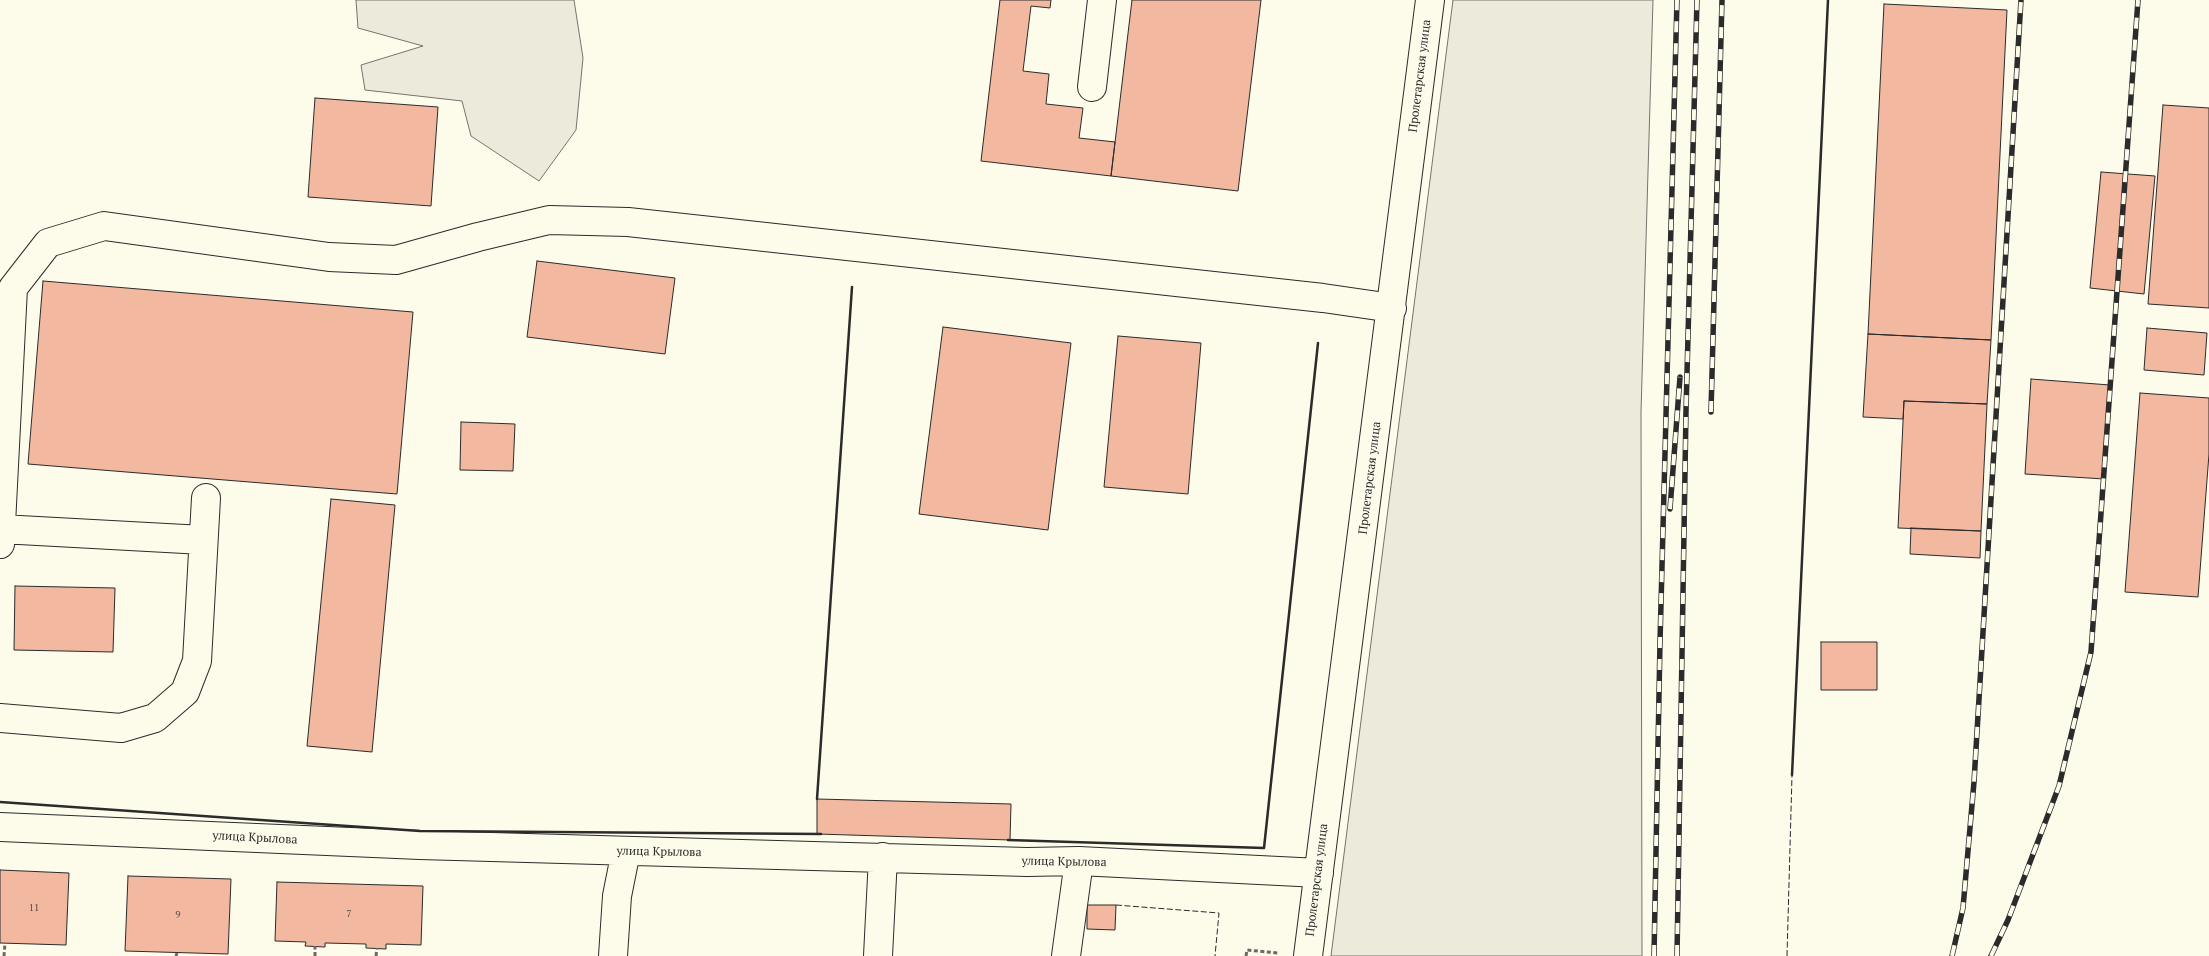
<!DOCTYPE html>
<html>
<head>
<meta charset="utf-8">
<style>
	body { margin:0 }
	canvas { display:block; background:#fdfbea }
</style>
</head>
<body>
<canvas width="2209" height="956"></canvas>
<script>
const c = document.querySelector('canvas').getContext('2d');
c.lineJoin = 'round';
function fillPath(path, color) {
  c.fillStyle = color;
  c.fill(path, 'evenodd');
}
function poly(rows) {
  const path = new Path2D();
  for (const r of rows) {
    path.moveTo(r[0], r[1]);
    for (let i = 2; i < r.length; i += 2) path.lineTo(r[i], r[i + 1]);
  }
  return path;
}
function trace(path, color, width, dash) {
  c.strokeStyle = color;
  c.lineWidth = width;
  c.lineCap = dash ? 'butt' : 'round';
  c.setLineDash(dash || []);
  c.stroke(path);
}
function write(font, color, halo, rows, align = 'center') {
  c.font = font + ' "PT Serif",serif';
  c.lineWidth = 4;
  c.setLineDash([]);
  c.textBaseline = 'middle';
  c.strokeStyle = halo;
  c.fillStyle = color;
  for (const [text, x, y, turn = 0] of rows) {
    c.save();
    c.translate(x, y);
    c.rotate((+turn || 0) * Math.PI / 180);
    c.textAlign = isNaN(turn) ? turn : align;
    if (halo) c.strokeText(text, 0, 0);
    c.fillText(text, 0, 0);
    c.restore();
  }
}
const green = poly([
	[356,0,574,0,583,58,576,130,539,181,471,136,462,101,365,90,361,65,423,46,358,28,356,0],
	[1453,0,1653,0,1641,412,1642,956,1331,956,1453,0]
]);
const building = poly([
	[1000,0,1051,0,1050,8,1031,6,1023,71,1049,74,1046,104,1083,108,1079,138,1115,142,1111,176,981,161,1000,0],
	[1132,0,1261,0,1238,191,1111,176,1132,0],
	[1884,4,2007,10,1991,340,1868,334,1884,4],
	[315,98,438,107,431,206,308,197,315,98],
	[2163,105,2209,108,2209,308,2148,304,2163,105],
	[2101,172,2155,176,2144,294,2090,288,2101,172],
	[537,261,675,278,665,354,527,337,537,261],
	[43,281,413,312,397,494,28,464,43,281],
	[943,327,1071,343,1048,530,919,514,943,327],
	[2147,328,2207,333,2204,375,2144,370,2147,328],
	[1868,334,1991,340,1987,404,1904,401,1903,419,1863,417,1868,334],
	[1118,336,1201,343,1188,494,1104,487,1118,336],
	[2031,379,2110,385,2104,479,2025,474,2031,379],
	[2140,393,2209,398,2209,454,2198,597,2125,592,2140,393],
	[1904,401,1987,404,1981,531,1898,528,1904,401],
	[461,422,515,424,513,471,460,470,461,422],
	[331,499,395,505,372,752,307,746,331,499],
	[1911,528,1981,531,1980,558,1910,554,1911,528],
	[15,586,115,588,113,652,14,650,15,586],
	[1821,642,1877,642,1877,690,1821,690,1821,642],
	[817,799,1011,804,1010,840,817,834,817,799],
	[0,870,69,873,66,945,0,943,0,870],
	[128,876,231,879,228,954,125,951,128,876],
	[277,882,423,886,421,945,386,944,386,949,366,948,366,944,325,943,325,947,305,946,306,942,275,941,277,882],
	[1087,905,1116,905,1115,930,1087,929,1087,905]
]);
const path = poly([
	[4,956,5,943],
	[176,956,177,953],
	[315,956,315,946],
	[376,956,377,948],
	[1246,956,1247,950,1278,953]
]);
const minor = poly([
	[1092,87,1102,0],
	[1,529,203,540],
	[0,544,13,288,48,243,104,226,329,257,396,260,478,237,549,220,628,222,1323,298,1392,308],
	[0,718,121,728,155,718,185,692,197,661,206,498],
	[0,827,420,845,1027,862,1079,861,1319,873],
	[613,956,617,896,626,851],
	[878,956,883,857],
	[1066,956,1079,861],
	[1308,956,1430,0]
]);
const rail = poly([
	[1711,412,1722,0],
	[1670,509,1680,377],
	[1654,956,1660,642,1677,0],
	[1677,956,1686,411,1697,0],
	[1952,956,1963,908,1974,782,2021,0],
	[1991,956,2008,920,2059,786,2091,652,2138,0]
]);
const fence = poly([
	[1116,905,1219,913,1215,956],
	[1787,956,1792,775]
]);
const wall = poly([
	[1792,775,1828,0],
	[817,799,852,287],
	[0,802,420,831,821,834],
	[1008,840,1264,848,1318,343]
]);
const numberNames = [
	["11",34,908],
	["7",349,914],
	["9",178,915]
];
const streetNames = [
	["Пролетарская улица",1420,76,-83],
	["Пролетарская улица",1370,478,-83],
	["улица Крылова",255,838,3],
	["улица Крылова",659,852,1],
	["улица Крылова",1064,862,1],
	["Пролетарская улица",1317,880,-83]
];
fillPath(green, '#ecebdb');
trace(green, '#74746e', 1);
fillPath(building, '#f2b8a0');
trace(building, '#2b2b2b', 1);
trace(minor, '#2b2b2b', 30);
trace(path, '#6a6964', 3, [4, 2.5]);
trace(minor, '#fdfbea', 28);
trace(rail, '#2b2b2b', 5.5);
trace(rail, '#fdfbea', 4, [11]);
trace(fence, '#2b2b2b', 1, [6, 2.5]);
trace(wall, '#2b2b2b', 2.5);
write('10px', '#5d4e48', null, numberNames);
write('12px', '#2b2b2b', '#fdfbea', streetNames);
</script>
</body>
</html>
